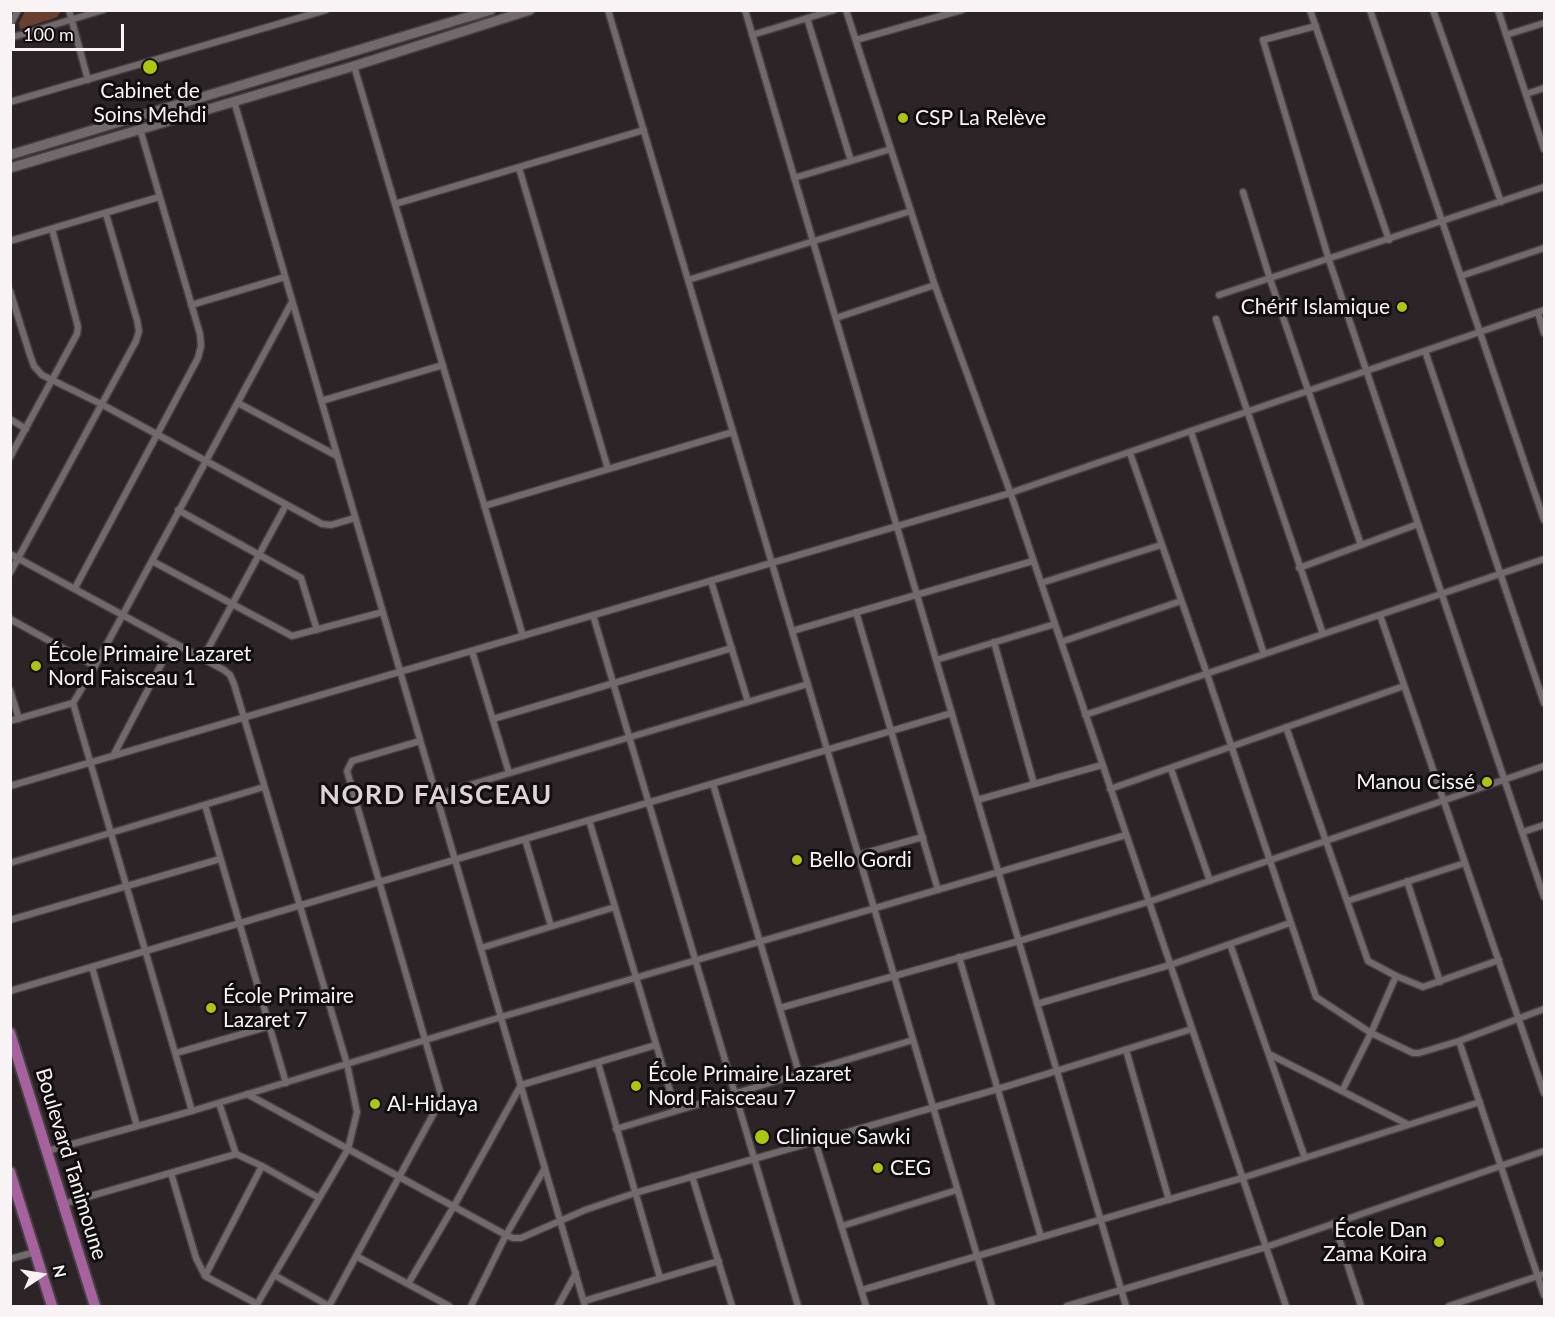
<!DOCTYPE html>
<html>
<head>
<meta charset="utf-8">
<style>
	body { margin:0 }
	#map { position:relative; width:1555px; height:1317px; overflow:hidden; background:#2c2427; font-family:Lato,sans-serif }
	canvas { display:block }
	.frame { position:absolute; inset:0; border:12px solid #f8f3f5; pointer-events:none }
	.north { position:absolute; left:12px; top:1245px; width:60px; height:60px; -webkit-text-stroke:4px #120e10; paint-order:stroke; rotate:78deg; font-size:16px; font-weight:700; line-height:24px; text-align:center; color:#f8f3f5 }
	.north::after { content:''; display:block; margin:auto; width:21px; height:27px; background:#f8f3f5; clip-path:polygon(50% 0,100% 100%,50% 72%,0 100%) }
	.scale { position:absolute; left:12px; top:24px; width:112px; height:27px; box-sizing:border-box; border:3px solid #f8f3f5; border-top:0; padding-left:8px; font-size:18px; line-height:21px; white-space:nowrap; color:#f8f3f5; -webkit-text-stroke:4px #120e10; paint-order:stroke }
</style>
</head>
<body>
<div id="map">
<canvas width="1555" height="1317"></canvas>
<div class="frame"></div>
<div class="north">N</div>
<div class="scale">100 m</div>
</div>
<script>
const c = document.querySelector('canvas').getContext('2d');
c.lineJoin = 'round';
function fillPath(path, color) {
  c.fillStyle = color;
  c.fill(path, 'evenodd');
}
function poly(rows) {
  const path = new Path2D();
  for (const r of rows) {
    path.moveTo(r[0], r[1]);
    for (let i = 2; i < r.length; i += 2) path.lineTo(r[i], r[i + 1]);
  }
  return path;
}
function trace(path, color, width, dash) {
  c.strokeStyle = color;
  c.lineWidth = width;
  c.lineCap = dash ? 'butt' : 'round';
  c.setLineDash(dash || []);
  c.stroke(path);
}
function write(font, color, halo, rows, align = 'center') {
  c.font = font + ' Lato,sans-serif';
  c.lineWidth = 6;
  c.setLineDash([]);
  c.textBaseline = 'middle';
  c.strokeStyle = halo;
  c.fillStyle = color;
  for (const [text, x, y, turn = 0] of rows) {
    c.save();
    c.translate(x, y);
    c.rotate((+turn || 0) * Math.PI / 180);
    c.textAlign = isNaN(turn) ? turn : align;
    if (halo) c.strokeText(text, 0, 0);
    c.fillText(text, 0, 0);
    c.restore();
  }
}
const green = poly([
	[25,11,25,10,61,11,57,17,52,19,20,29,19,23]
]);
const street = poly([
	[69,10,88,80],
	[608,10,992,1306],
	[745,10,1126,1306],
	[846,10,934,283,1013,500,1286,1306],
	[1310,10,1389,240],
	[1370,10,1544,520],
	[1433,10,1501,202],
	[1498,10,1544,149],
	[807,18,851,161],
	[10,25,18,10],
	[1316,26,1263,40,1329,260,1544,897],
	[752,35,834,10],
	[1506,35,1544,23],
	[10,38,103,10],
	[856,40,962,10],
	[354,66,523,636],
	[1526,94,1544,88],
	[234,101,585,1306],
	[10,102,326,10],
	[519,168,608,469],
	[794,178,891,149],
	[1243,192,1270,279,1361,545],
	[395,204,644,130],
	[10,241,159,197],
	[1461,276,1544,248],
	[688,280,911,211],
	[10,291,30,355,34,366,42,375,103,405,322,524,331,525,355,518],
	[1219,295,1544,187],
	[191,305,285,277],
	[1538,313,1544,333],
	[836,318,935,285],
	[1216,319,1323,634],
	[1425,351,1544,703],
	[321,401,443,365],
	[238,403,337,456],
	[10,419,26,429],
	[1191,432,1264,654],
	[1130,453,1207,674,1316,997,1371,1033,1413,1053,1419,1053,1459,1041,1544,1009],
	[10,457,77,334,78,327,52,229],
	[484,506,733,432],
	[178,510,301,578,317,630],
	[10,554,224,670,230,675,234,684,347,1064,357,1112,348,1149,256,1306],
	[152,561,292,636,383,612],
	[1299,568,1418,524],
	[10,573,136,341,139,331,137,320,106,214],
	[711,581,748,702],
	[1041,583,1161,545],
	[75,588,198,358,201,346,200,334,140,129],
	[856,612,938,890],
	[593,615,798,1306],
	[1380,615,1544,1093],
	[10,619,95,666],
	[792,631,1033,561],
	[994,642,1034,784],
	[1061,642,1181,601],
	[472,651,509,773],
	[203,658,286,505],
	[936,660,1055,624],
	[10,690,19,719],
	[73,703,192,1111],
	[1085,715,1544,559],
	[493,719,732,648],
	[10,721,73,703,95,666,292,302],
	[1286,727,1368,961,1396,976,1423,987,1499,960],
	[113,756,173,642],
	[1171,769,1210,881],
	[713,784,799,1073],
	[10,786,1007,494,1544,310],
	[1110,789,1404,686],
	[436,795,808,684],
	[977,800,1102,765],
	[205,805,286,1083],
	[589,820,676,1111],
	[1523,832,1544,825],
	[525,839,551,926],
	[858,855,923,837],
	[10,863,264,787],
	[1407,881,1440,982],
	[1347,901,1465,863],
	[10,920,220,859],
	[1230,944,1305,1158],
	[481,948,615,907],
	[959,957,1041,1237],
	[92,967,137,1126],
	[10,991,952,713],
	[1037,1004,1170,965,1290,923],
	[780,1008,1019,941,1148,902,1544,766],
	[1459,1041,1544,1295],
	[1126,1050,1169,1200],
	[176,1053,270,1026],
	[1269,1054,1407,1124],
	[598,1063,660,1278],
	[1342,1091,1371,1033,1396,976],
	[247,1094,506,1235,513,1238,521,1238,585,1210,635,1193,998,1089,1192,1029],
	[219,1103,236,1154,262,1166,319,1198],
	[616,1129,913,1040],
	[815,1141,866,1306],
	[47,1151,192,1111,501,1017,1126,835],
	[171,1173,196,1258,205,1276,257,1304],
	[692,1176,732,1306],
	[63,1204,236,1154],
	[1334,1223,1361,1306],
	[842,1226,957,1190],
	[356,1256,449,1306],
	[10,1259,35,1252],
	[274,1275,329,1306,442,1098,347,771,352,761,420,741],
	[205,1276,262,1166],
	[408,1284,454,1206,521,1085,656,1045],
	[862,1290,1242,1178,1480,1102],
	[584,1301,719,1261],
	[471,1306,506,1235,545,1168],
	[558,1306,576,1273],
	[1067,1306,1266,1247,1544,1151],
	[1449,1306,1544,1274]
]);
const secondary = poly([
	[10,155,491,10],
	[10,168,354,66,530,10]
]);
const primary = poly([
	[10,1033,95,1306],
	[10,1172,52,1306]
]);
const markers = [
	[150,67,8,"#adc60e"],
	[903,118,6,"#adc60e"],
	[1402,307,6,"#adc60e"],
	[36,666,6,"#adc60e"],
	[1487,782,6,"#adc60e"],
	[797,860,6,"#adc60e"],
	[211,1008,6,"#adc60e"],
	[636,1086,6,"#adc60e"],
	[375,1104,6,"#adc60e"],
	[762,1137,8,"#adc60e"],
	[878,1168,6,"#adc60e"],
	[1439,1242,6,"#adc60e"]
];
const poiNames = [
	["Cabinet de",150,91,"center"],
	["Soins Mehdi",150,115,"center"],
	["CSP La Relève",915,118],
	["Chérif Islamique",1390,307,"right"],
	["École Primaire Lazaret",48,654],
	["Nord Faisceau 1",48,678],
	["Manou Cissé",1475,782,"right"],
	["Bello Gordi",809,860],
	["École Primaire",223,996],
	["Lazaret 7",223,1020],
	["École Primaire Lazaret",648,1074],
	["Nord Faisceau 7",648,1098],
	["Al-Hidaya",387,1104],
	["Clinique Sawki",776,1137],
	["CEG",890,1168],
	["École Dan",1427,1230,"right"],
	["Zama Koira",1427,1254,"right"]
];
const streetNames = [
	["Boulevard Tanimoune",71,1164,73]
];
const districtNames = [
	["NORD FAISCEAU",436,795]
];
fillPath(green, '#69402e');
trace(street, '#464042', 9);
trace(secondary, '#464042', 12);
trace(primary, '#464042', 14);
trace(street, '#72696c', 6);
trace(secondary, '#72696c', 9);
trace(primary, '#a5629e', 10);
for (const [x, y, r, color] of markers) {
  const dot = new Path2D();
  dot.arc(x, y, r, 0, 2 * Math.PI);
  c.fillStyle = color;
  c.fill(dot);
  trace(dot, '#120e10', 2);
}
write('21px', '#f8f3f5', '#120e10', poiNames, 'left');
write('21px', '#f8f3f5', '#120e10', streetNames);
c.letterSpacing = '1.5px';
write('bold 27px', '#ded4d7', '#120e10', districtNames);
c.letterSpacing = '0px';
</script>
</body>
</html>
